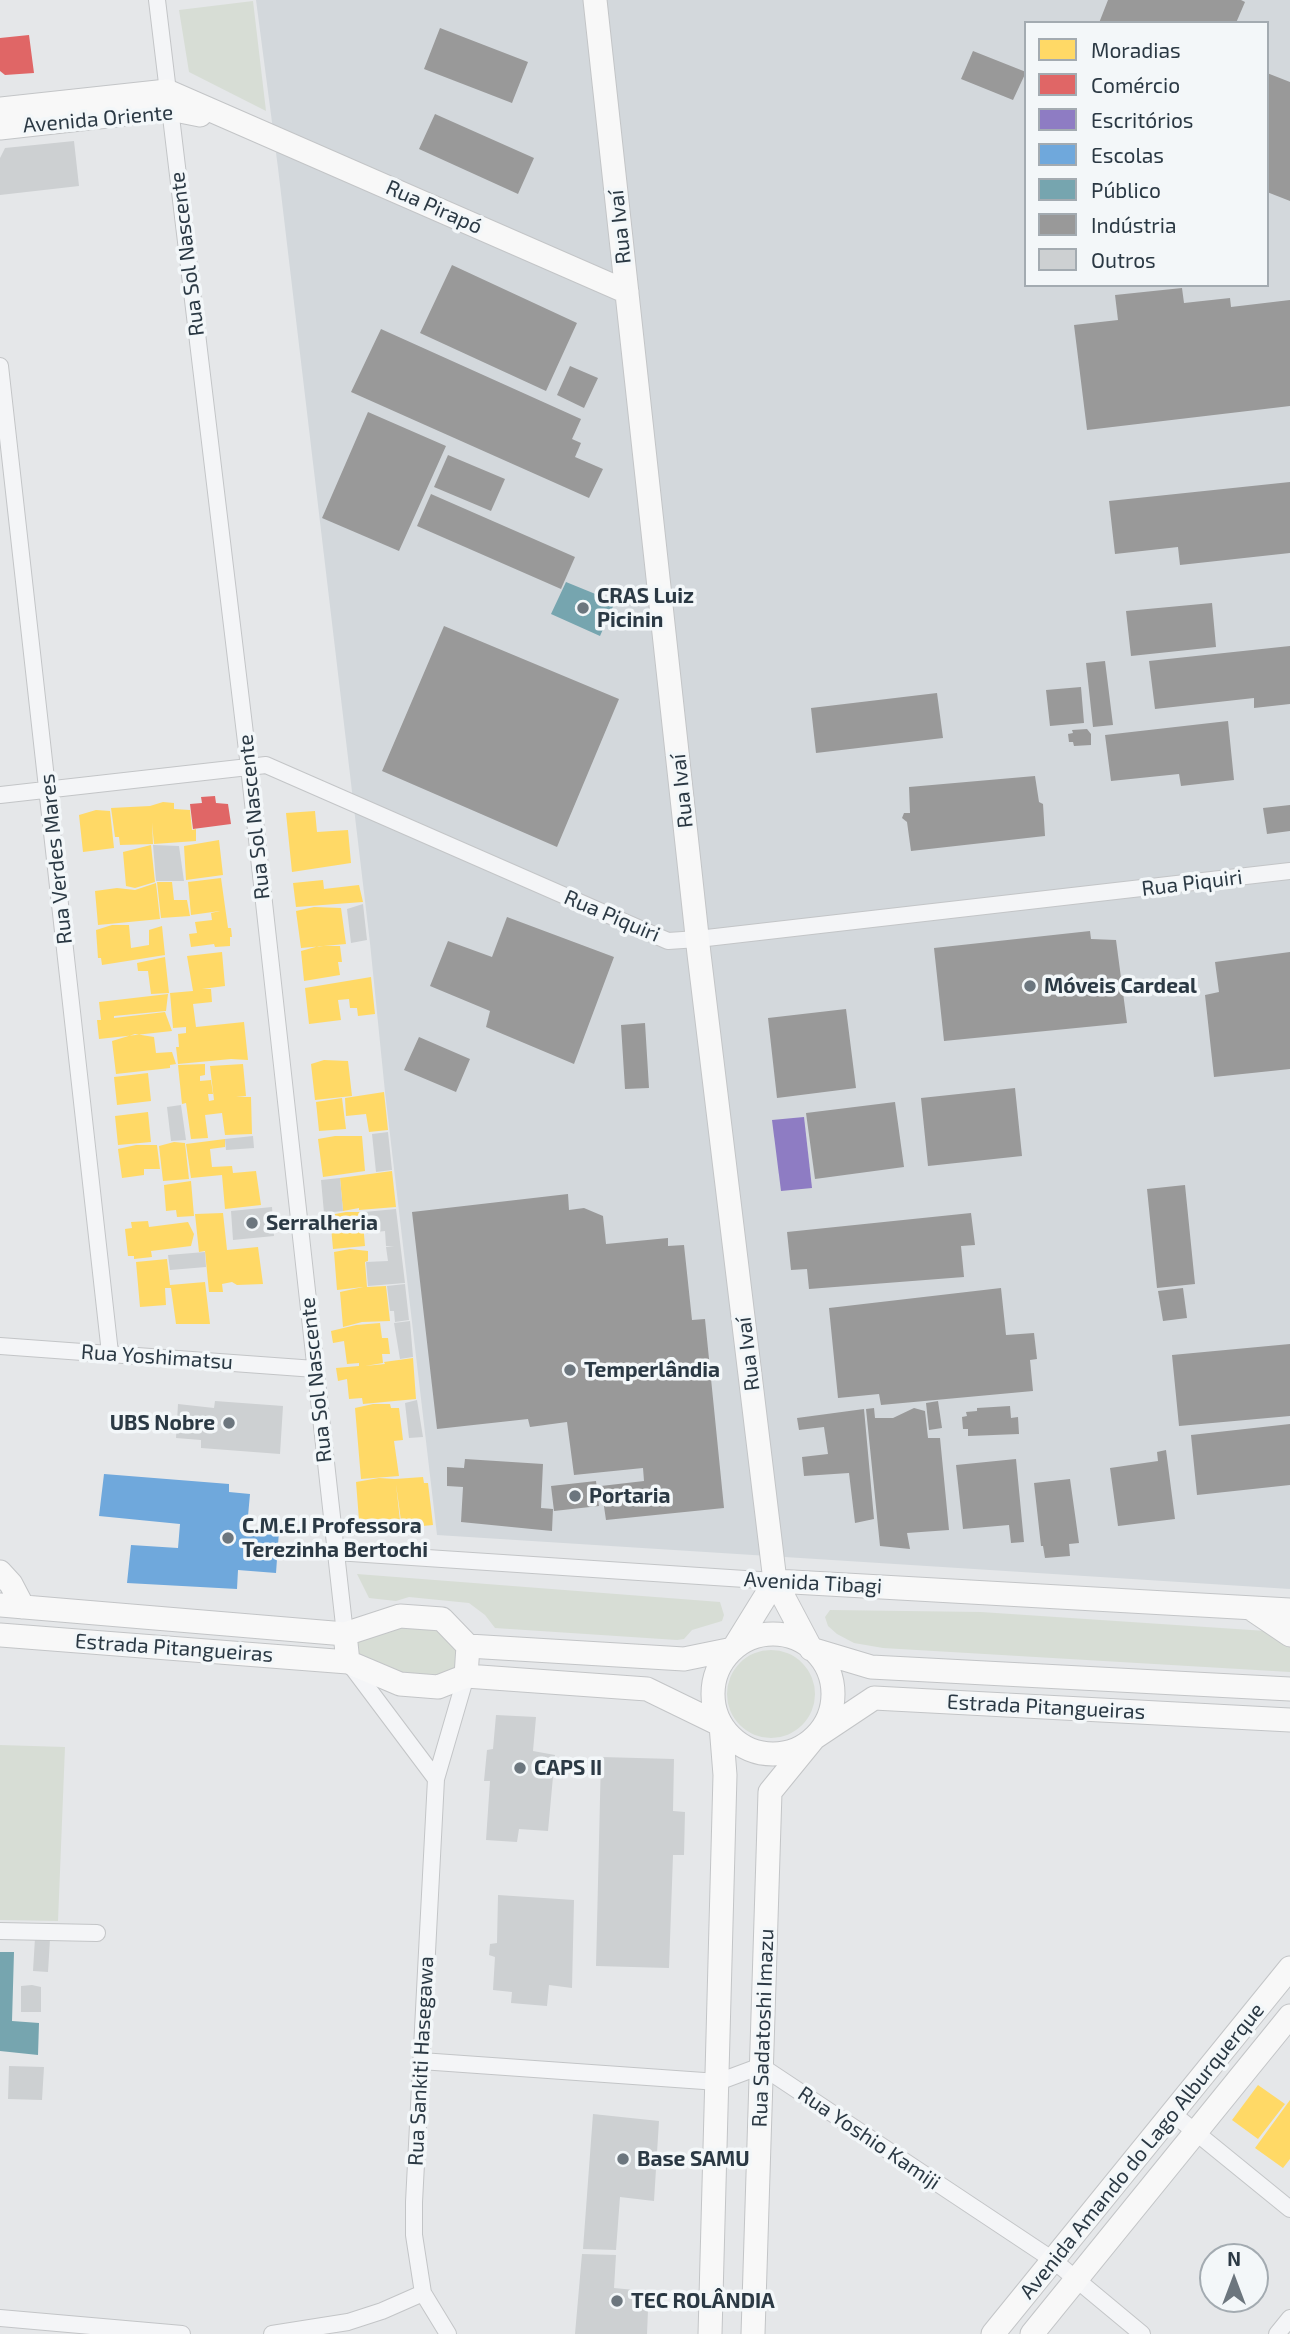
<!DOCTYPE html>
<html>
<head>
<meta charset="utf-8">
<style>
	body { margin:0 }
	#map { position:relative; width:1290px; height:2334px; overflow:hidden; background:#e5e7e9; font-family:"Exo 2",sans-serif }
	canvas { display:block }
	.legend { position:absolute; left:1024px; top:21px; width:245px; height:266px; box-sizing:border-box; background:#f3f7f9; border:2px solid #a3abb1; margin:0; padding:9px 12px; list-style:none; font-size:21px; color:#2b3944 }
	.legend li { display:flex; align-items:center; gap:14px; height:35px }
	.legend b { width:35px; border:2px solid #a3abb1 }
	.north { position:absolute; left:1199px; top:2243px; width:70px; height:70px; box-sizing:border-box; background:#f3f7f9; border:2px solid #a3abb1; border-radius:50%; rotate:0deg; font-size:19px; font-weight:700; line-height:28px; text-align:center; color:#2b3944 }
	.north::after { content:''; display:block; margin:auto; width:24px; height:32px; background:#6c767e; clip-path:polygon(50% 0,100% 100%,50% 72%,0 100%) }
</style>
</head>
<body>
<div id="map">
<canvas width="1290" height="2334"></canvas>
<ul class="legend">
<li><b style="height:19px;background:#ffd966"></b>Moradias</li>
<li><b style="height:19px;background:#e06666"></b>Comércio</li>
<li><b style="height:19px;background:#8e7cc3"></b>Escritórios</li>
<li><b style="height:19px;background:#6fa8dc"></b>Escolas</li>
<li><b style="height:19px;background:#76a5af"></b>Público</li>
<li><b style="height:19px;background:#999"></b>Indústria</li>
<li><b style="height:19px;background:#cdd0d2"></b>Outros</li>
</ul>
<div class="north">N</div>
</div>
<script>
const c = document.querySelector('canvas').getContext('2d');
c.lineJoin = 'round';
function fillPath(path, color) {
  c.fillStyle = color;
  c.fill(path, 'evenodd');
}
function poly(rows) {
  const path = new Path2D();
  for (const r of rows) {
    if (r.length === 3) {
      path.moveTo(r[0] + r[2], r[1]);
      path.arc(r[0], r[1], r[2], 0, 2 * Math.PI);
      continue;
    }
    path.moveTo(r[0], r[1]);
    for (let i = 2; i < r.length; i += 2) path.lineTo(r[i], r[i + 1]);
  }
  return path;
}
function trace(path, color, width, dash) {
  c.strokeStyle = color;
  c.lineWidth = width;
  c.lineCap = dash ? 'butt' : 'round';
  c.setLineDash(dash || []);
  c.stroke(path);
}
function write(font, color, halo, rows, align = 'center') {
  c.font = font + ' "Exo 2",sans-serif';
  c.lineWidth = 7;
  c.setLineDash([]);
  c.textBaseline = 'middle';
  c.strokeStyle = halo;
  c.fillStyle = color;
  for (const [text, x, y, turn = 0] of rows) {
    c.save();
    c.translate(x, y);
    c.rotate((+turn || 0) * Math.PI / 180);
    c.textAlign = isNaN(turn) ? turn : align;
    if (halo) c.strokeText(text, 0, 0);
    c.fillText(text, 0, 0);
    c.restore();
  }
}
const built = poly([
	[256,0,1290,0,1290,1589,437,1535,385,1092,370,943,278,168],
	[1026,23,1267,23,1267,285,1026,285]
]);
const green = poly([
	[253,1,266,111,189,72,179,10],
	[357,1574,720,1602,724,1615,722,1621,692,1630,684,1639,677,1640,495,1628,485,1615,469,1603,409,1597,396,1601,369,1598],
	[830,1610,981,1612,1266,1631,1290,1647,1290,1672,883,1648,854,1643,837,1634,828,1626,825,1617],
	[411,1625,443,1631,458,1644,457,1667,439,1678,404,1675,358,1654,357,1641,367,1634],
	[771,1694,44],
	[0,1745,65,1747,58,1921,0,1920]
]);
const homes = poly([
	[163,802,174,803,174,809,190,810,192,830,196,829,196,841,154,844,152,823,153,844,120,845,119,837,115,837,111,808,150,806],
	[96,810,110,811,114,848,83,852,79,815],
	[315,811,317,832,348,830,351,863,292,872,286,813],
	[219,840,223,875,186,880,184,846],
	[151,845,155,882,135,888,126,886,123,852],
	[221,878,228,928,231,928,232,937,230,937,230,946,215,947,214,944,191,947,189,934,197,933,195,922,212,920,211,913,220,911,191,915,188,882],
	[323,880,324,889,359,885,363,902,296,907,293,883],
	[157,882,172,882,174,900,187,900,190,916,161,918],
	[156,883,160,919,98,925,95,891,117,888,135,890],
	[314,907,341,908,346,944,301,948,296,911],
	[112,925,129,925,131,948,149,945,149,930,162,926,165,955,102,965,101,958,98,958,96,930],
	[319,946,340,946,342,962,338,962,340,975,304,981,301,951],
	[222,952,225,986,202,989,211,989,212,1002,193,1004,196,1027,244,1022,248,1060,231,1059,178,1064,176,1047,179,1047,178,1034,186,1033,186,1027,173,1028,170,993,193,991,187,956],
	[165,957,169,993,151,994,148,971,138,971,137,963],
	[371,977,375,1014,358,1016,357,1008,350,1008,349,999,338,1000,341,1020,309,1024,305,988],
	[168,994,166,1011,114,1016,114,1018,165,1012,172,1031,99,1039,97,1020,101,1020,99,1002],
	[135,1034,154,1037,156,1053,172,1052,176,1064,170,1065,170,1068,116,1074,112,1041],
	[324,1060,348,1061,352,1096,315,1100,311,1064],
	[205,1064,205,1075,200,1076,200,1081,211,1080,213,1094,208,1094,209,1101,214,1100,210,1066,243,1064,246,1096,236,1097,251,1097,252,1134,225,1135,222,1113,205,1115,208,1138,191,1139,186,1103,182,1104,178,1065],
	[148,1073,151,1101,117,1105,114,1077],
	[384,1092,388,1130,369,1132,366,1114,346,1116,345,1098],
	[342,1098,346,1129,319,1131,316,1102],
	[148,1112,151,1142,118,1145,115,1116],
	[335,1136,362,1136,365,1171,323,1177,318,1139],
	[225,1139,225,1147,210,1149,212,1167,232,1166,233,1173,256,1171,261,1205,225,1209,222,1175,191,1178,186,1144],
	[174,1142,185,1143,189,1179,163,1181,159,1146],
	[136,1145,157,1145,160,1169,144,1169,144,1175,122,1178,118,1149],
	[392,1171,396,1207,359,1210,359,1208,343,1211,340,1178],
	[191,1181,194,1216,177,1217,176,1210,166,1211,164,1185],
	[346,1212,362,1212,365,1246,333,1249,330,1215],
	[223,1213,227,1250,258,1247,263,1284,237,1285,232,1282,222,1284,223,1292,209,1292,205,1251,199,1252,195,1214],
	[148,1221,149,1227,188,1222,194,1234,191,1246,151,1251,152,1257,134,1259,134,1256,128,1256,125,1229,132,1228,131,1222],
	[350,1249,368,1251,368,1261,365,1262,367,1287,386,1286,390,1321,362,1322,343,1327,340,1292,363,1287,337,1290,334,1252],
	[167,1259,170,1285,205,1282,210,1324,176,1324,171,1288,165,1288,166,1305,140,1307,136,1262],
	[380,1323,382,1338,388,1338,390,1354,382,1354,383,1363,365,1366,385,1364,384,1362,413,1358,416,1399,363,1404,362,1398,349,1399,347,1379,338,1381,336,1368,359,1366,359,1363,347,1364,344,1341,333,1343,331,1331,356,1325],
	[373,1404,390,1404,391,1408,399,1408,403,1440,394,1441,399,1476,361,1479,355,1408],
	[423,1477,424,1483,428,1483,433,1525,402,1528,396,1484,400,1521,371,1522,370,1519,359,1520,356,1482,379,1478,395,1479],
	[1258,2085,1285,2104,1258,2139,1232,2120],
	[1290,2100,1290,2159,1283,2168,1255,2148]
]);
const shops = poly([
	[29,35,34,73,5,75,0,71,0,38],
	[215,796,216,803,228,804,231,824,193,829,190,804,202,803,201,797]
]);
const offices = poly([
	[804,1117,812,1188,781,1191,772,1120]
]);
const schools = poly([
	[104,1474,229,1484,229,1492,250,1494,247,1527,279,1531,276,1573,238,1570,237,1589,127,1583,131,1545,178,1548,180,1524,99,1516]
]);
const public = poly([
	[566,582,615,602,600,636,551,614],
	[0,1952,14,1952,12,2021,39,2023,38,2055,0,2051]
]);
const industry = poly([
	[1108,0,1241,0,1245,2,1236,23,1099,23],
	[440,28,528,62,512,103,424,69],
	[973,51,1026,72,1013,100,961,79],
	[1267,73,1290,82,1290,201,1267,192],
	[435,114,534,158,518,194,419,149],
	[452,265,577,323,546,391,420,333],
	[1182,288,1184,303,1230,298,1231,307,1290,300,1290,406,1087,430,1074,325,1118,320,1115,295],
	[381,329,581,419,572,439,581,443,575,457,603,469,589,498,351,392],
	[570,366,598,378,584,408,557,395],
	[368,412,446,446,399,551,322,518],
	[448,455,505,479,491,511,434,487],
	[1290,482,1290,553,1180,565,1178,547,1115,554,1109,501],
	[431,494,575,557,561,589,417,526],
	[1212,603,1216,647,1131,656,1126,611],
	[444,626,619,699,557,847,382,771],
	[1290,646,1290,704,1254,708,1254,698,1155,709,1149,661],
	[1105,661,1113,725,1093,727,1086,663],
	[1081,687,1084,723,1050,726,1046,690],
	[937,693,943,738,816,753,811,708],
	[1228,721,1234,780,1181,786,1179,774,1111,781,1105,735],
	[1087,729,1091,734,1091,745,1074,746,1073,742,1069,742,1068,734,1073,733,1072,730],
	[1035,776,1039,802,1043,804,1045,836,911,851,907,822,902,818,904,813,910,813,909,787],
	[1290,805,1290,831,1267,834,1263,808],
	[507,917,614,957,574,1064,486,1027,490,1011,430,986,448,941,492,957],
	[1090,931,1091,939,1116,940,1127,1023,944,1041,934,948],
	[1290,952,1290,1069,1214,1077,1205,995,1219,992,1215,962],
	[846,1009,856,1088,777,1098,768,1018],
	[645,1023,649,1088,625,1089,621,1025],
	[419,1037,470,1059,456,1092,404,1070],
	[1015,1088,1022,1156,928,1166,921,1098],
	[895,1102,904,1167,815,1179,806,1113],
	[1185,1185,1195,1284,1157,1288,1147,1189],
	[568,1194,569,1210,584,1208,603,1216,606,1244,668,1238,668,1246,684,1245,692,1320,705,1319,724,1508,606,1520,601,1486,644,1481,643,1468,574,1475,567,1422,530,1427,528,1419,437,1429,412,1212],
	[971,1213,975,1245,961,1246,964,1277,809,1289,807,1269,791,1270,787,1232],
	[1001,1288,1006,1335,1034,1333,1037,1359,1030,1360,1033,1391,881,1405,879,1394,838,1398,829,1308],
	[1183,1288,1187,1318,1163,1321,1158,1291],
	[1290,1344,1290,1416,1179,1426,1172,1355],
	[938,1401,942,1428,929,1430,926,1403],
	[1010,1406,1011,1418,1018,1417,1019,1434,968,1436,968,1429,963,1429,962,1417,967,1416,966,1412,977,1411,977,1408],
	[874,1408,875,1418,893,1418,914,1408,925,1411,928,1438,940,1438,949,1530,907,1533,910,1549,880,1546,866,1409],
	[864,1409,874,1519,855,1523,849,1473,804,1476,802,1457,828,1454,824,1427,799,1430,797,1418],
	[1290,1424,1290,1485,1197,1495,1191,1435],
	[1166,1450,1175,1519,1118,1526,1110,1468,1158,1461,1157,1452],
	[465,1459,543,1464,541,1508,553,1509,552,1531,461,1522,463,1487,447,1486,447,1467,464,1468],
	[1016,1459,1024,1542,1011,1543,1009,1525,963,1529,956,1465],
	[1070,1479,1079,1543,1069,1544,1070,1556,1045,1558,1043,1546,1041,1546,1034,1483],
	[596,1481,599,1506,554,1511,551,1486]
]);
const building = poly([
	[74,141,79,186,0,195,0,158,5,148],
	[153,845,179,846,184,881,156,881],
	[363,904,367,940,351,943,347,909],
	[181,1105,186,1140,171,1141,167,1107],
	[388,1132,392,1170,376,1172,372,1134],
	[253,1136,254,1148,226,1150,225,1139],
	[340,1178,343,1211,324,1213,321,1180],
	[272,1207,274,1236,233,1240,231,1211],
	[396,1209,405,1283,368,1286,366,1262,388,1261,386,1247,394,1246,386,1246,385,1231,376,1232,375,1218,366,1218,364,1212],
	[205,1252,206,1267,170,1270,168,1255],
	[405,1284,409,1320,395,1322,394,1311,390,1311,387,1286],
	[410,1321,413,1357,400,1359,394,1323],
	[417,1400,423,1437,409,1438,405,1403],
	[215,1401,283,1406,280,1454,201,1448,201,1440,176,1438,178,1404,214,1408],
	[496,1715,536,1717,533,1751,555,1755,548,1831,519,1829,517,1842,486,1840,490,1781,484,1781,487,1750,493,1749],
	[601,1757,674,1759,673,1811,685,1812,684,1855,673,1855,669,1968,596,1966],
	[498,1895,574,1900,572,1988,549,1985,547,2006,511,2003,512,1992,493,1990,495,1957,489,1955,490,1944,497,1943],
	[35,1938,50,1939,48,1972,33,1971],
	[32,1985,41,1987,41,2012,21,2012,21,1986],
	[9,2066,44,2067,42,2100,8,2099],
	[593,2114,659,2121,654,2201,620,2197,616,2250,583,2249],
	[582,2254,616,2255,614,2288,656,2292,654,2310,648,2310,647,2334,575,2334]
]);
const street = poly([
	[157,0,249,767,345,1634],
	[0,366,110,1353],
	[0,795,266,765,668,941,698,939,1290,871],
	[0,1346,315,1369],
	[336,1552,775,1581],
	[349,1663,436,1779],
	[0,1931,97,1933],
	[421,2061,718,2082,761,2066,1053,2260,1142,2334],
	[1172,2113,1290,2209],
	[0,2318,182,2334],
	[272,2334,348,2322,382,2311,423,2293],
	[448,2334,423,2293,414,2235,414,2202,436,1779,466,1676],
	[1277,2334,1290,2318]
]);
const secondary = poly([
	[595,0,699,954,775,1581,811,1649,871,1667,1290,1689],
	[0,109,167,91,627,292],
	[0,128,170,109,200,115],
	[0,1572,11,1584,23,1607],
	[775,1581,1290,1610],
	[0,1605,345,1634],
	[1250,1608,1290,1635],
	[400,1616,442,1619,468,1646,466,1676,438,1687,400,1684,348,1662,345,1634,400,1616],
	[773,1694,60],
	[0,1635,348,1662],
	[468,1646,684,1659,733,1649,775,1581],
	[466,1676,647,1689,721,1725,725,1775,710,2334],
	[753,2334,770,1792,814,1738,874,1698,1290,1720],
	[993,2334,1290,1968],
	[1032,2334,1290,2016]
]);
const markers = [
	[583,608,7,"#6c767e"],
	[1030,986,7,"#6c767e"],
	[252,1223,7,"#6c767e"],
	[570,1370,7,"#6c767e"],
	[229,1423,7,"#6c767e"],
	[575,1496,7,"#6c767e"],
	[228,1538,7,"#6c767e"],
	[520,1768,7,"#6c767e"],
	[623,2159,7,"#6c767e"],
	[617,2301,7,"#6c767e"]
];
const streetNames = [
	["Avenida Oriente",98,119,-5],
	["Rua Pirapó",434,207,24],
	["Rua Ivaí",620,227,-96],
	["Rua Sol Nascente",187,254,-97],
	["Rua Ivaí",682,791,-96],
	["Rua Sol Nascente",254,817,-96],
	["Rua Verdes Mares",56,859,-96],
	["Rua Piquiri",1192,883,-7],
	["Rua Piquiri",612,916,23],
	["Rua Ivaí",748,1354,-97],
	["Rua Yoshimatsu",157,1357,4],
	["Rua Sol Nascente",316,1380,-96],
	["Avenida Tibagi",813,1583,3],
	["Estrada Pitangueiras",174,1648,4],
	["Estrada Pitangueiras",1046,1707,3],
	["Rua Sadatoshi Imazu",763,2028,-88],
	["Rua Sankiti Hasegawa",421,2061,-87],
	["Rua Yoshio Kamiji",869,2138,34],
	["Avenida Amando do Lago Alburquerque",1142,2151,-51]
];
const poiNames = [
	["CRAS Luiz",597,596],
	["Picinin",597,620],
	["Móveis Cardeal",1044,986],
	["Serralheria",266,1223],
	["Temperlândia",584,1370],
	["UBS Nobre",215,1423,"right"],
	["Portaria",589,1496],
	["C.M.E.I Professora",242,1526],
	["Terezinha Bertochi",242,1550],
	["CAPS II",534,1768],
	["Base SAMU",637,2159],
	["TEC ROLÂNDIA",631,2301]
];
fillPath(built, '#d3d8dc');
fillPath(green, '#d7ddd5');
fillPath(homes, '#ffd966');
fillPath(shops, '#e06666');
fillPath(offices, '#8e7cc3');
fillPath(schools, '#6fa8dc');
fillPath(public, '#76a5af');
fillPath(industry, '#999');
fillPath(building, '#cdd0d2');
trace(street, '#c3c5c7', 18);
trace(secondary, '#c3c5c7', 25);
trace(street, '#f4f5f7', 16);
trace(secondary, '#f8f8f8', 23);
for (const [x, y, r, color] of markers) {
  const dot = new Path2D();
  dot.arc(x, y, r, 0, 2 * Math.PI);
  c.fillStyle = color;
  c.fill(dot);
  trace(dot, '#f3f7f9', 2.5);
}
write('21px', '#2b3944', '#f3f7f9', streetNames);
write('bold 21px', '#2b3944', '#f3f7f9', poiNames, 'left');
</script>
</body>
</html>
